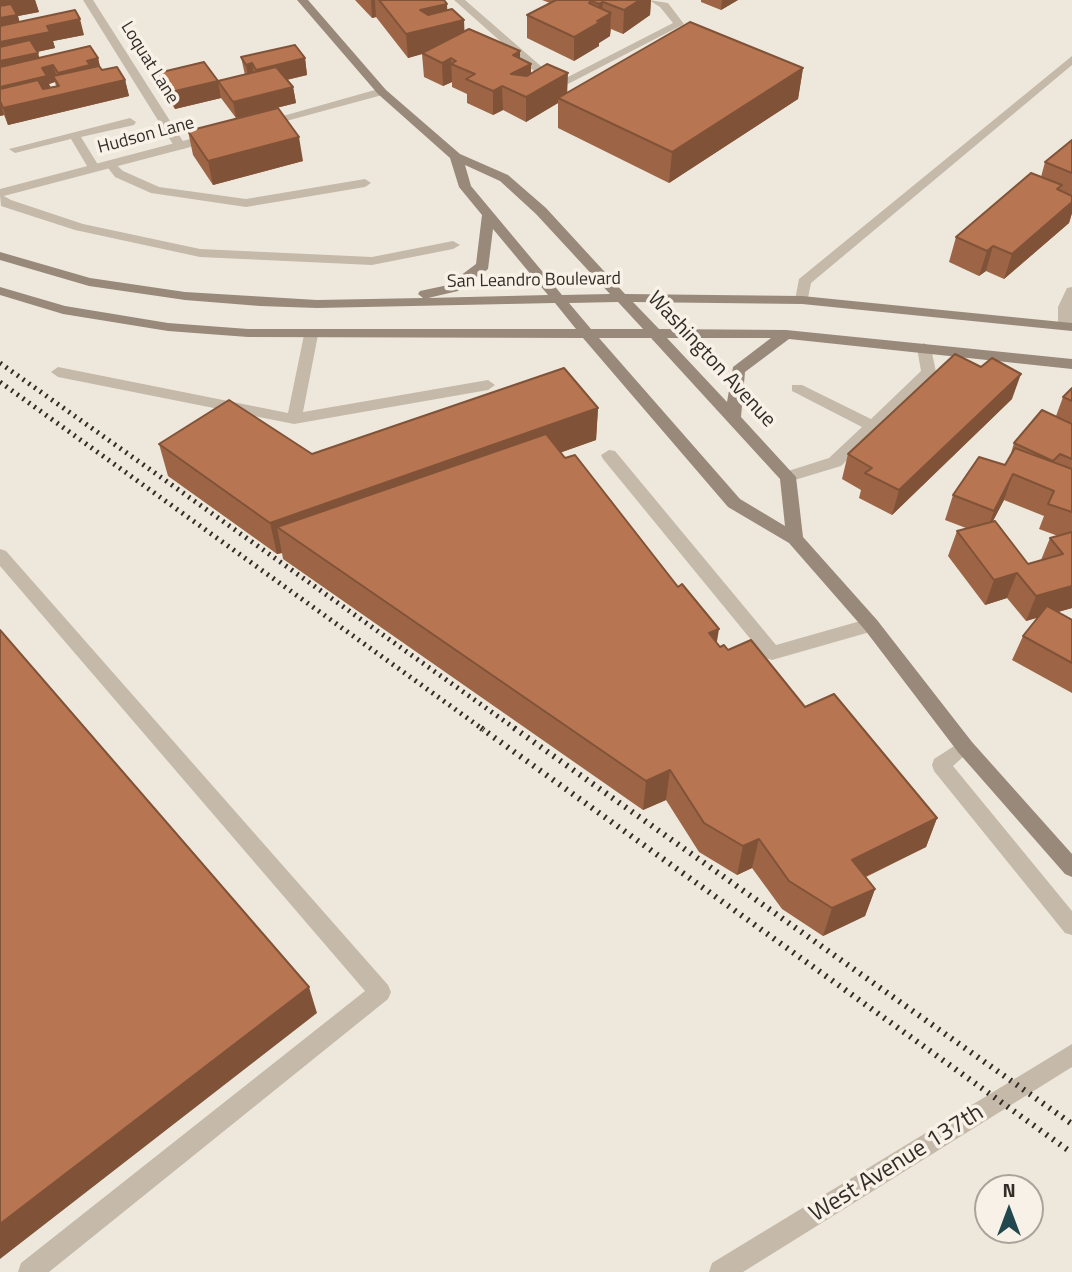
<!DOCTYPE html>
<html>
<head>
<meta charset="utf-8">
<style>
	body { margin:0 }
	#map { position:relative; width:1072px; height:1272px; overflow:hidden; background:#eee8dc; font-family:"Titillium Web",sans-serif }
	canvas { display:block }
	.north { position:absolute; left:974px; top:1174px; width:70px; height:70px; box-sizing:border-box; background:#f7f1e7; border:2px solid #a9a39b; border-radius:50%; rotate:0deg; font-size:19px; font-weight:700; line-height:28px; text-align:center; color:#332d28 }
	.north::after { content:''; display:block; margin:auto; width:24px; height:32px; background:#23474f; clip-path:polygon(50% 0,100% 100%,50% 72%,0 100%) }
</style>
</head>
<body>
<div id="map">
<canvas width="1072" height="1272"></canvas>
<div class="north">N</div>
</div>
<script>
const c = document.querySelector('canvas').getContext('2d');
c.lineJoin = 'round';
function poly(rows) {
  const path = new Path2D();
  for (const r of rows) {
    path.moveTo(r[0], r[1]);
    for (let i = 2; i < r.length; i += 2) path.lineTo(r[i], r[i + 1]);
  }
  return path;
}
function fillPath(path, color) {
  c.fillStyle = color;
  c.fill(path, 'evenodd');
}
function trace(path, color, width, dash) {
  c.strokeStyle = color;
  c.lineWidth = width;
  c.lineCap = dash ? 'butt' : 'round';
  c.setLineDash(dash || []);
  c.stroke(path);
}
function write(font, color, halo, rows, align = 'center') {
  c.font = font + ' "Titillium Web",sans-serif';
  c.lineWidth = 7;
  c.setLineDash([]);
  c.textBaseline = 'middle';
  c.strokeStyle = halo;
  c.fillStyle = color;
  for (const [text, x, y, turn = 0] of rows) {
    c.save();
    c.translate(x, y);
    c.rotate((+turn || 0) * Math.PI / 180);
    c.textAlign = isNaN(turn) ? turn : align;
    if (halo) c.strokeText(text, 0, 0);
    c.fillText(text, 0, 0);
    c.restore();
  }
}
const lane = poly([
	[83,0,93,0,186,146,184,149,174,146,83,0],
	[1072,56,1072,65,811,283,807,303,797,303,795,300,799,279,1072,56],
	[130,118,136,122,134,125,81,137,100,168,98,171,90,171,71,139,15,153,9,149,130,118],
	[111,160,123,171,159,187,246,199,365,179,371,183,365,187,246,207,151,193,115,177,105,164,111,160],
	[0,194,11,200,83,224,200,249,372,257,453,241,460,245,453,249,372,265,200,257,75,230,1,206,0,194],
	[1072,287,1072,326,1065,330,1058,326,1058,307,1067,288,1072,287],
	[311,331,318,335,303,412,488,380,495,385,488,390,294,424,58,377,51,372,58,367,288,413,304,335,311,331],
	[924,343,931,348,936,372,934,375,841,466,788,482,782,481,780,477,782,473,829,458,862,427,792,391,792,385,802,385,871,419,921,371,917,348,924,343],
	[609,450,615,451,776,645,871,618,880,625,877,630,772,660,766,658,603,459,601,455,609,450],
	[0,549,6,551,388,985,391,992,388,999,49,1272,18,1272,21,1263,365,991,0,566,0,549],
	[965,739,972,742,974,747,953,766,1072,911,1072,935,1065,933,934,771,932,765,934,759,965,739],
	[1072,1044,1072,1067,743,1272,709,1272,712,1263,1072,1044]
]);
const street = poly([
	[454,0,465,0,543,68,566,78,673,23,660,7,649,0,668,3,684,24,566,85,535,72,454,0],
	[382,88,386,90,386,94,264,127,258,123,382,88],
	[213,133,217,134,217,140,0,197,0,189,213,133]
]);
const secondary = poly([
	[297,0,308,0,386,90,460,154,508,175,546,208,625,294,802,296,1072,323,1072,331,802,304,633,302,659,329,786,330,1072,359,1072,369,789,339,745,372,741,417,796,477,803,537,877,620,972,742,1072,854,1072,877,1065,874,958,752,865,630,789,543,728,507,583,338,248,337,168,331,63,314,0,295,0,287,65,306,168,323,248,329,576,329,555,303,317,308,260,306,185,300,89,286,0,260,0,252,90,278,185,292,317,300,423,298,418,294,420,291,448,285,476,264,482,215,459,187,450,158,378,94,297,0],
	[465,165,500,181,536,214,610,294,562,295,471,186,465,165],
	[493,229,548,295,428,298,458,291,488,269,493,229],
	[618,302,643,329,591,329,569,303,618,302],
	[599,338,651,338,780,479,785,526,740,499,599,338],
	[667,338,771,338,733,367,727,402,667,338]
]);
const railFar1 = poly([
	[0,363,517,730],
	[0,382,484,730]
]);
const rail = poly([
	[481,728,1072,1153],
	[514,728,1072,1124]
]);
const wall = poly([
	[0,0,35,0,39,12,18,16,19,22,84,35,53,41,55,48,37,52,39,58,98,58,100,67,102,70,125,80,129,96,8,125,4,115,0,116],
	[55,82,56,86,51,88,49,84],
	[355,0,444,0,447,4,447,10,464,31,520,51,520,59,531,64,531,73,568,92,803,68,798,99,669,183,558,128,558,103,526,122,503,110,493,115,467,103,467,94,452,87,452,82,443,86,424,77,422,54,408,58,376,17,372,18],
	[542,0,651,0,650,15,623,34,611,29,610,36,599,43,599,46,574,61,527,38,527,15,550,3],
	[701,0,738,0,721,10,701,2],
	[241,57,305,58,307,75,287,80,293,87,296,103,236,118,221,98,175,109,162,89,158,73,218,81,245,75],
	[188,131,303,161,213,185,193,155],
	[1072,140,1072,213,1069,223,1004,279,986,271,979,276,949,262,956,237,1041,177,1045,162],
	[1072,388,1072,608,1058,612,1072,620,1072,693,1012,660,1023,636,1038,617,1026,621,1007,598,985,605,948,556,957,531,966,528,945,520,953,495,1005,465,1009,460,1014,443,1056,416,1063,397],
	[1004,500,1044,516,1039,529,1058,536,1050,538,1041,560,1028,564,993,521],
	[1012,399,892,515,859,498,861,490,842,479,848,454],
	[598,408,596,440,561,452,720,647,728,650,805,707,937,818,926,847,866,877,875,889,865,916,823,936,782,909,752,868,737,875,699,852,666,800,643,810,283,559,282,553,277,554,168,476,159,444,312,454]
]);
const shadedWall = poly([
	[14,0,35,0,39,12,18,16,22,31,0,36,0,2],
	[371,0,375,0,376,17,372,18],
	[640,0,651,0,650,15,623,34,624,10],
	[722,0,738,0,721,10],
	[603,2,602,18,611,13,610,36,599,43,599,46,574,61,574,37,598,20,599,4],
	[447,4,448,24,464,20,465,43,422,53,422,54,408,58,406,34,420,10],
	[80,19,84,35,53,41,55,48,0,60,0,42,47,26],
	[520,51,520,69,531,64,531,88,511,74,513,55],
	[38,53,43,69,0,79,0,61],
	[98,58,102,75,63,90,58,73,87,61],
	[305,58,307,75,259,86,256,70],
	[451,58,452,82,443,86,442,63],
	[252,63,255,80,249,81,246,65],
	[53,65,58,81,53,76,55,82,49,84,52,92,0,101,0,87,42,68],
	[803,68,798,99,669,183,672,152],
	[568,73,567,97,558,98,558,103,526,122,526,97],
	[125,80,129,96,8,125,3,108],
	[218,81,221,98,175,109,171,92],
	[502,86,503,110,493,115,493,91],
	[293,87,296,103,236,118,233,102],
	[0,103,4,115,0,116],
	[299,137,303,161,213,185,208,161],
	[1072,202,1072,213,1069,223,1004,279,1012,254],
	[993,246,986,271,979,276,987,251],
	[1021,374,1012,399,892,515,899,490],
	[598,408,596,440,303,545,277,527,282,553,277,554,270,523],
	[1013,474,1004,500,985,536,994,511],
	[1017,573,1007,598,985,605,994,580],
	[1072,586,1072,608,1026,621,1036,596],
	[719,629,714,660,709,633],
	[670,770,666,800,643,810,646,781],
	[937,818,926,847,842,888,852,860],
	[759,839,752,868,737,875,743,846],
	[875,889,865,916,823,936,832,908],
	[309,987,317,1013,0,1259,0,1224]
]);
const building = poly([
	[0,0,14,0,0,2,0,0],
	[379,0,444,0,447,4,420,10,428,15,452,9,464,20,406,34,379,0],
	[556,0,640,0,624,10,603,2,599,4,591,1,589,3,611,13,597,21,600,22,574,37,527,15,556,0],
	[11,4,17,15,0,18,0,6,11,4],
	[75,10,80,19,47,26,50,32,0,42,0,26,75,10],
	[690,22,803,68,672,152,558,98,690,22],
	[469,29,520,51,513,55,531,64,511,74,527,76,547,64,568,73,526,97,502,86,493,91,466,79,475,74,451,64,456,61,451,58,442,63,422,53,469,29],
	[30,40,38,53,0,61,0,47,30,40],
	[295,45,305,58,256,70,252,63,246,65,241,57,295,45],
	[90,46,98,58,87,61,90,65,58,73,53,65,42,68,47,76,0,87,0,67,90,46],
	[204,62,218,81,276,67,293,87,233,102,218,81,171,92,158,73,204,62],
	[99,66,102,70,117,67,125,80,3,108,0,101,0,89,38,80,43,89,59,86,53,76,99,66],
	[278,108,299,137,208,161,188,131,278,108],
	[1072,140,1072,173,1045,162,1072,140],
	[1031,173,1062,185,1057,189,1072,196,1072,202,1012,254,993,246,987,251,956,237,1031,173],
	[955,354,981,367,992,358,1021,374,899,490,865,473,872,468,848,454,955,354],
	[564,368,598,408,270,523,159,444,229,400,312,454,564,368],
	[1072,388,1072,401,1063,397,1072,388],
	[1042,410,1072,424,1072,459,1060,454,1053,461,1014,443,1042,410],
	[546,434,565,458,575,455,678,587,682,584,719,629,709,633,720,647,724,645,728,650,751,640,805,707,834,694,937,818,852,860,875,889,832,908,789,881,759,839,743,846,704,823,670,770,646,781,277,527,546,434],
	[1015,448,1072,469,1072,512,1048,504,1054,491,1013,474,994,511,953,495,979,457,1005,465,1015,448],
	[995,521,1028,564,1063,554,1050,538,1072,532,1072,586,1036,596,1017,573,994,580,957,531,995,521],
	[1047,606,1072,620,1072,663,1023,636,1047,606],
	[0,630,309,987,0,1224,0,630]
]);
const farStreetnames = [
	["Loquat Lane",149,63,58],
	["Hudson Lane",146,136,-15],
	["San Leandro Boulevard",534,281,-1]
];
const streetNames = [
	["Washington Avenue",711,360,47]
];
const nearStreetnames = [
	["West Avenue 137th",897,1164,-32]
];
fillPath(lane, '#c5b9a9');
fillPath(street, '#c5b9a9');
fillPath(secondary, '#98897b');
trace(railFar1, '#332d28', 5, [2, 5]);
trace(rail, '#332d28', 6, [2, 6]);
fillPath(wall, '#9d6546');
fillPath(shadedWall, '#805339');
fillPath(building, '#b77651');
trace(building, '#805339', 2);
write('18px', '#332d28', '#f7f1e7', farStreetnames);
write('21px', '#332d28', '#f7f1e7', streetNames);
write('24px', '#332d28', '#f7f1e7', nearStreetnames);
</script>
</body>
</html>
